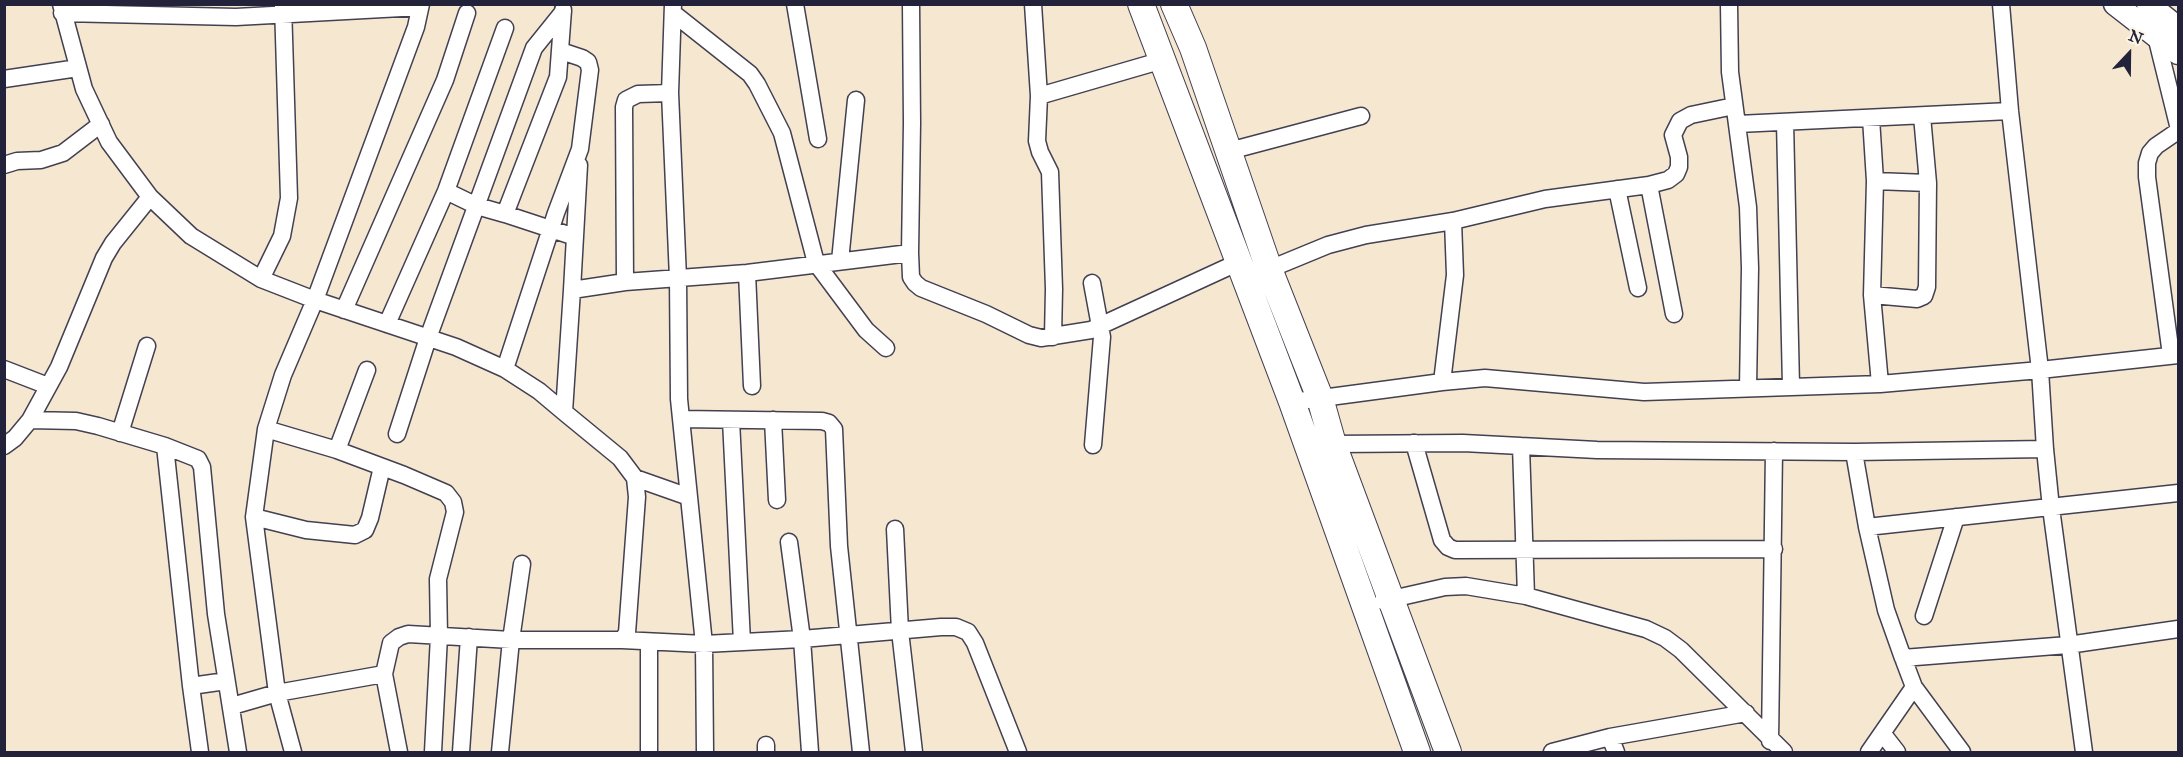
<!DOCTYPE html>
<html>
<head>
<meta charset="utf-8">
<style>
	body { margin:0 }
	#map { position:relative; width:2183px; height:757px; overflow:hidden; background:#f6e8d0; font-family:"IM FELL Great Primer",serif }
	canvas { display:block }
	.frame { position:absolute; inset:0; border:6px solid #22223b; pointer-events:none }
	.north { position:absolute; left:2099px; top:24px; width:60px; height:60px; -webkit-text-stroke:4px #fcf5e5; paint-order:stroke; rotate:22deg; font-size:16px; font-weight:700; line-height:24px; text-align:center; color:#22223b }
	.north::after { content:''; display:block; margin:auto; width:21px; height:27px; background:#22223b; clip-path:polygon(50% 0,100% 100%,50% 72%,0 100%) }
</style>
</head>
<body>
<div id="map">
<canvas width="2183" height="757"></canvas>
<div class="frame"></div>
<div class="north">N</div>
</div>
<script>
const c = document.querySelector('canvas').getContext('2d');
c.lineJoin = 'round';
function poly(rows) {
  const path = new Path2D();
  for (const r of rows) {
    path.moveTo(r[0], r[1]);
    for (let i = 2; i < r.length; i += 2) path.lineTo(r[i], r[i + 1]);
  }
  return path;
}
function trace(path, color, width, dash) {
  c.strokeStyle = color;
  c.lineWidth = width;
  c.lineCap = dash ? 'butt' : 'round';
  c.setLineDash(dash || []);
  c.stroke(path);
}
const street = poly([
	[61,4,84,89,109,142,150,197,191,236,261,279,315,300,456,347,505,369,539,391,564,412,620,458,635,478,637,497,627,633,622,640,511,640,408,634,399,637,391,643,384,674,277,693,232,706],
	[795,4,818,139],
	[911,4,912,123,910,253,911,277,915,283,921,288,986,314,1029,335,1041,338,1091,330,1239,262],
	[1033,4,1039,96,1037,141,1040,152,1050,172,1054,289,1053,337],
	[1729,4,1730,72,1748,207,1750,268,1748,388],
	[2001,4,2010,111,2040,370,2045,449,2051,508,2084,752],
	[62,13,236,17,420,7],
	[673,13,750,74,757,84,782,133,816,263,866,330,886,348],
	[2156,36,2178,125],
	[4,79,78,68],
	[1039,96,1163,60],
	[1871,118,1875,181],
	[1785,122,1791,386],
	[1738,124,2010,111],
	[1229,151,1361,116],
	[4,165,17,161,41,160,63,153,101,124],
	[1649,185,1674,314],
	[1617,189,1638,288],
	[446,191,477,206,505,214,558,77,563,10],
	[505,214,575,237],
	[840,261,856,100],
	[747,273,752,386],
	[1260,273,1328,245,1366,235,1453,221,1545,199,1649,185,1668,180,1676,174,1679,167,1679,157,1673,135,1680,121,1691,115,1734,106],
	[261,279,282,236,289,198,283,5],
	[625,282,624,107,626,100,638,94,670,93],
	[1092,283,1102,337,1093,445],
	[572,290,579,165],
	[1872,295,1917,299,1924,296,1927,287,1928,183,1922,116],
	[344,310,445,80,467,13],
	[387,324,446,191,505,28],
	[2171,355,2147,177,2147,163,2150,153,2156,146,2178,131],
	[4,369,48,386],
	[505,369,556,213,580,149,590,70,588,62,582,58,561,51],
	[1442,382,1455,275,1453,221],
	[1880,384,1872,295,1875,181,1928,183],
	[1292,402,1442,382,1485,378,1644,392,1880,384,2040,370,2178,355],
	[564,412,572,290,625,282,747,273,910,253],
	[681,419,822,421,829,423,834,429,839,546,861,752],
	[30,420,76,421,98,426,165,446,198,459,202,467,216,614,238,752],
	[731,420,742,642],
	[773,420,777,500],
	[266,429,337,450,367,370],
	[120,433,147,346],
	[397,434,428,338,534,48,563,12],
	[1414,443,1442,540,1448,547,1455,550,1774,549],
	[1333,444,1463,443,1597,450,1854,452,2045,449],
	[4,446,15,438,30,420,59,367,104,258,113,243,150,197],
	[165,446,191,686],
	[1521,446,1526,596],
	[337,450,404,475,446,493,453,502,455,512,438,579,439,636,433,752],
	[1854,452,1867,527,1886,610,1903,658,1914,687,1962,752],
	[635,478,689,497],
	[254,517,306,530,355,535,365,530,370,518,382,467],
	[1867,527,2178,493],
	[895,529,900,631,914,752],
	[789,542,802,639,810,752],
	[1383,601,1445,587,1466,586,1526,596,1646,629,1665,638,1681,650,1784,752],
	[1924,616,1956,517],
	[622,640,704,644,679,399,678,278,670,93,673,4],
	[1903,658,2068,645,2178,629],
	[384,674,399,752],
	[1883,734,1897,752],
	[1610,737,1616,752],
	[1770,741,1774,451],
	[766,745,766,752],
	[200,752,191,686,226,681],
	[293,752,277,693,254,517,266,429,283,375,315,300,416,27,421,4],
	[461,752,469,637],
	[500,752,511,640,522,564],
	[649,752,649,642],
	[705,752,704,644,802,639,941,627,956,627,968,632,975,643,1018,752],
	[1552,752,1610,737,1746,713],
	[1869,752,1914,687]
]);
const secondary = poly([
	[2115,4,2178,53],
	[2148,4,2178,28]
]);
const primary = poly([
	[1141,4,1292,402,1417,752],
	[1174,4,1193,48,1269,269,1320,398,1333,444,1448,752]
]);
trace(street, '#424051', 19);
trace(secondary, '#424051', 25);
trace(primary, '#424051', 28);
trace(street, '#fff', 16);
trace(secondary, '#fff', 22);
trace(primary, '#fff', 26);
</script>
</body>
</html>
